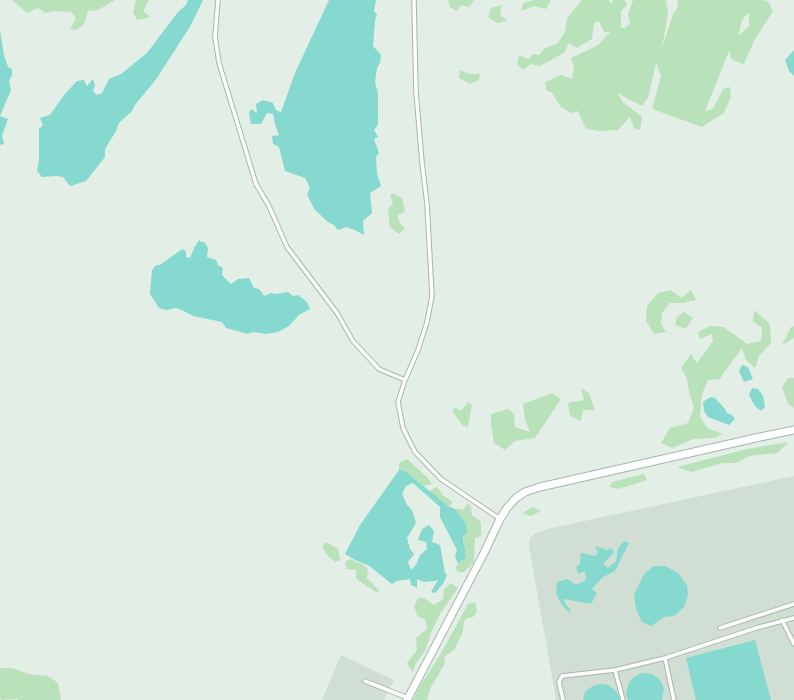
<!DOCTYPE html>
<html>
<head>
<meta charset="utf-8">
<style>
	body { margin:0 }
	canvas { display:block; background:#e3eee6 }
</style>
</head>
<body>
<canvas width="794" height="700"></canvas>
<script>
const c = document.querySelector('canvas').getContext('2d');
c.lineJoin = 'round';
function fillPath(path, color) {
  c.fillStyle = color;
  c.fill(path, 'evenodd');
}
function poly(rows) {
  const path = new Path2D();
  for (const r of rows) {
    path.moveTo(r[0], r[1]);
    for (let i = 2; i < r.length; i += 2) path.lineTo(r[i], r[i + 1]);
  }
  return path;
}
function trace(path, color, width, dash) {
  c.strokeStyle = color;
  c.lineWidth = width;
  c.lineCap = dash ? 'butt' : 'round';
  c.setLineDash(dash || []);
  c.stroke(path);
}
const built = poly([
	[794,476,794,700,556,700,529,546,530,538,536,533,547,529],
	[341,655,394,680,384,700,322,700]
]);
const green = poly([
	[12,0,115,0,98,10,88,11,84,24,76,30,70,29,76,18,71,12,54,11,46,13,38,8,27,13],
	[136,0,149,0,143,11,151,17,137,20,133,12],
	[448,0,473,0,474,1,469,7,461,5,457,11,450,7],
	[534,0,551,0,546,9,534,6,521,11,523,3],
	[582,0,608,0,612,4,613,0,625,0,627,5,621,11,621,28,625,28,630,23,628,14,633,0,666,0,668,13,662,48,673,14,678,7,677,0,763,0,768,1,773,11,754,41,744,64,732,60,729,51,705,111,713,109,723,89,730,87,731,97,724,113,702,127,652,109,661,76,656,63,648,98,642,106,617,93,623,102,642,117,640,130,634,128,630,117,618,130,600,131,586,129,578,111,572,113,561,107,552,93,546,90,545,82,561,75,572,79,574,67,571,58,598,45,610,32,604,32,599,21,594,23,592,39,577,48,569,43,564,53,540,66,531,64,523,70,517,64,519,55,528,59,533,54,539,55,544,49,558,43,565,32,567,18],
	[749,12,749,26,738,36,742,20],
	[502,5,500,14,507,21,497,23,488,17,491,8],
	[460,70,469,74,480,74,479,80,470,84,459,78],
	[392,193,402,198,405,212,397,215,400,223,405,229,399,234,390,227,388,209,393,203,390,196],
	[671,290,681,298,691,290,696,300,683,303,670,303,662,313,661,323,666,332,654,334,646,321,647,306,658,293],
	[754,310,770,324,771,343,759,356,755,368,746,360,742,348,725,371,720,379,708,380,702,394,700,416,707,428,723,434,714,438,694,439,672,448,661,443,670,428,688,423,694,408,689,392,687,379,681,368,691,354,697,363,713,341,712,334,700,339,698,332,710,326,724,327,747,344,761,341,762,328,753,321],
	[684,312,693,318,686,329,675,325,677,317],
	[794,326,794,338,782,345,791,327],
	[788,378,794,378,794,408,788,404,782,387],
	[581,388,589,393,595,410,583,410,581,421,570,416,568,403,584,400],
	[552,393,561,399,535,438,515,441,505,450,494,443,491,424,491,414,508,409,514,414,515,427,530,432,525,420,523,404],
	[468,402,472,405,468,427,462,425,453,412,454,407,461,411],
	[789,442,777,453,750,456,736,463,723,463,691,472,677,467,747,449],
	[407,459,426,476,432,484,424,486,405,471,399,470,399,463],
	[644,474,647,480,619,489,610,487,612,482],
	[437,487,444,496,452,501,452,504,448,506,429,491],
	[468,503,471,507,472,515,481,522,481,536,475,538,474,562,464,572,458,572,455,567,466,558,465,548,463,541,466,524,455,509,460,509,463,510],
	[533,507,541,511,531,516,522,513],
	[326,542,338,549,340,560,335,562,327,555,322,547],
	[350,559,364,565,368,570,367,578,380,591,376,592,356,579,356,570,346,569,345,562],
	[451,583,458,588,440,614,432,631,425,651,416,663,413,673,407,663,417,650,416,638,427,629,425,619,418,617,414,607,418,598,424,598,434,605,443,599,444,589],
	[475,602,477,611,473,617,465,619,462,634,454,650,445,656,444,665,431,687,427,700,413,700,421,684,440,655,468,604],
	[0,668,12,668,29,674,48,676,58,683,61,700,18,700,18,699,1,700,0,697]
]);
const water = poly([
	[188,0,203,0,191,25,157,78,135,105,132,111,119,123,116,131,105,149,105,157,86,181,70,186,63,177,56,176,42,177,37,171,39,160,39,129,43,125,40,118,50,115,64,95,77,81,84,80,87,86,93,79,95,85,93,91,97,95,102,93,109,79,121,74,147,53,178,12,186,5],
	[329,0,376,0,374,11,377,15,375,20,373,46,381,55,380,63,377,68,375,82,378,93,378,125,374,130,378,137,374,139,379,153,376,157,377,174,381,186,370,193,372,213,363,221,364,235,355,230,346,227,338,230,334,225,328,222,314,209,307,194,310,188,305,178,285,171,279,147,273,144,272,136,279,135,275,124,273,114,267,113,261,124,251,124,249,114,251,109,257,113,256,104,263,100,273,103,276,110,281,112,295,73],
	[0,30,4,55,8,67,12,69,12,75,9,81,11,90,0,116,8,119,2,136,4,144,0,145],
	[794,50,794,76,789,71,785,60],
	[199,240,201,242,204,242,208,248,207,257,216,260,218,265,223,268,222,275,231,284,238,279,249,278,254,288,259,289,264,296,271,293,277,294,288,292,293,296,298,295,307,302,310,309,299,315,289,326,278,332,266,334,253,332,247,334,237,331,226,328,222,322,193,316,182,310,176,308,166,310,159,308,150,294,152,270,156,265,160,265,182,249,186,251,186,257,190,258,194,248],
	[742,365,748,367,753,379,744,382,739,371],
	[752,388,758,389,763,396,765,407,761,411,755,406,749,395],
	[710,397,715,398,725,409,727,413,732,415,735,419,729,425,708,417,704,411,703,402],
	[399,470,405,471,448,506,455,509,466,524,467,532,463,537,463,541,465,548,466,558,458,564,455,556,457,550,440,517,440,507,413,483,406,486,402,494,407,505,412,510,416,523,407,538,410,549,414,554,408,562,411,570,416,565,420,555,427,549,426,542,418,540,422,529,429,525,434,531,432,542,440,545,445,573,447,575,443,584,435,593,431,592,438,580,435,581,424,582,417,579,417,588,411,585,410,579,397,581,392,584,368,565,355,560,345,554,360,525],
	[624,541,629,543,615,571,603,577,592,589,597,593,591,604,564,599,565,604,570,609,570,613,562,605,556,593,557,582,568,579,576,585,586,580,585,571,578,574,576,567,580,564,581,553,596,556,598,552,595,546,607,550,611,548,614,552,603,564,608,568,616,561,618,549],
	[654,566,665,566,678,573,687,585,688,595,684,607,674,616,664,617,651,626,642,622,636,609,634,595,644,574],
	[755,640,771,700,696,700,686,658],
	[646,673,652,674,658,678,662,683,664,689,662,700,628,700,626,694,627,688,629,682,634,677,639,674],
	[602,684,608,685,614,689,618,694,620,700,583,700,585,692,590,688,595,685]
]);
const service = poly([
	[218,0,215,37,219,63,256,184,269,206,287,247,337,313,353,341,379,369,405,380],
	[414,0,416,92,422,162,427,204,432,296,427,322,418,350,405,380,398,402,403,428,415,452,441,479,500,519],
	[782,620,794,644],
	[720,628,794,604],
	[665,658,674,700],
	[615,670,623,700],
	[365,681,408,698],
	[563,700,559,682,562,676,615,670,665,658,756,628,794,618]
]);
const minor = poly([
	[407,700,484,553,500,519,507,508,516,498,525,492,540,487,760,437,794,430]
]);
fillPath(built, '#d1ded4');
fillPath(green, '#bae2ba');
fillPath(water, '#85d9ce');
trace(service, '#a5b7ab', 5.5);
trace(minor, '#a5b7ab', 9);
trace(service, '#fff', 3.5);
trace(minor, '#fff', 7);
</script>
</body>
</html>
